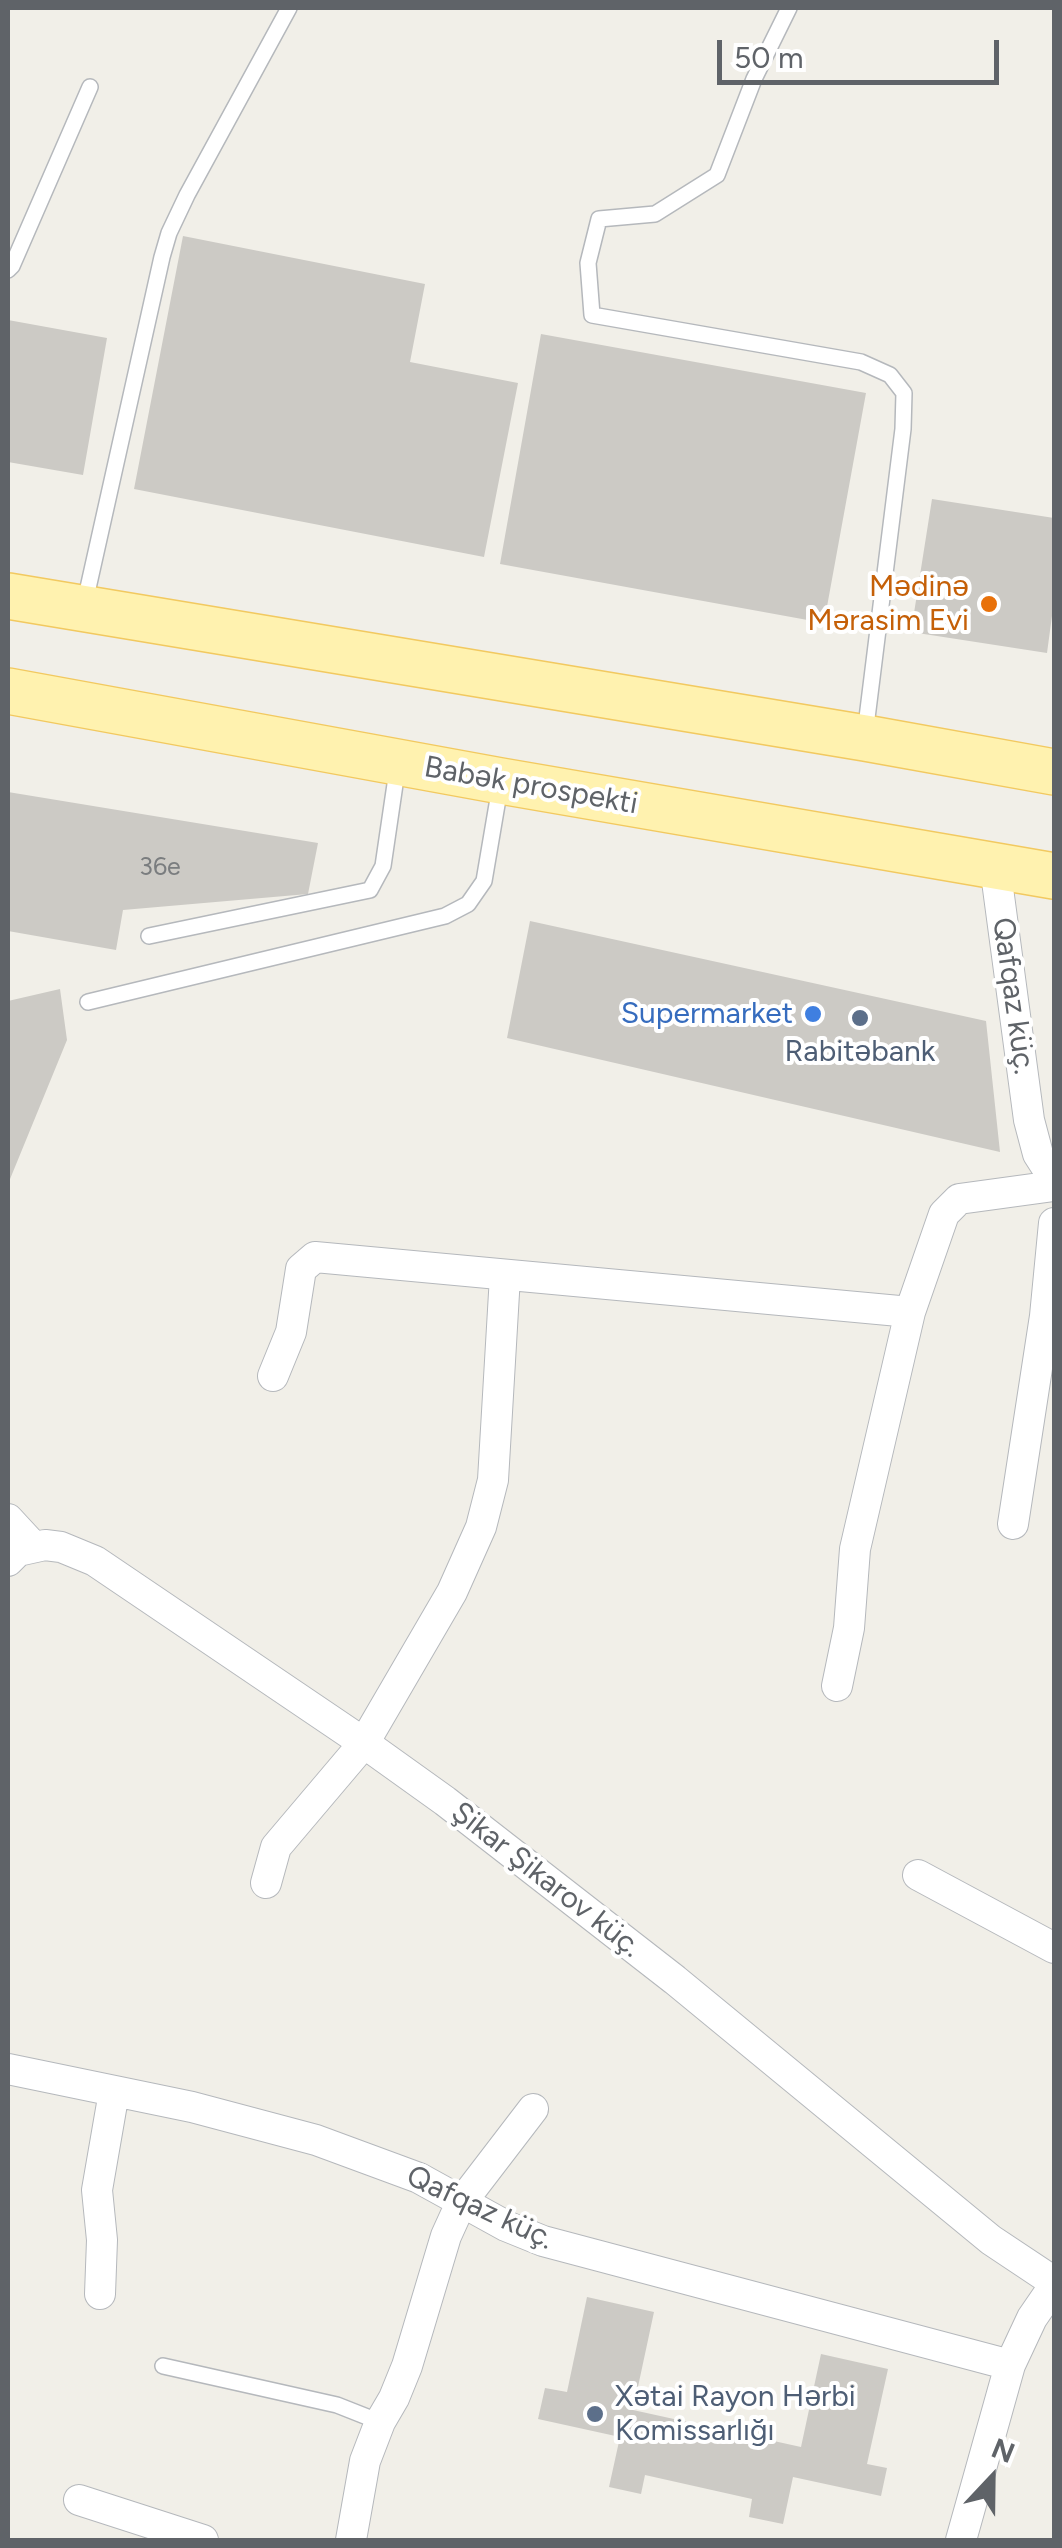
<!DOCTYPE html>
<html>
<head>
<meta charset="utf-8">
<style>
	body { margin:0 }
	#map { position:relative; width:1062px; height:2548px; overflow:hidden; background:#f1efe8; font-family:Figtree,sans-serif }
	canvas { display:block }
	.frame { position:absolute; inset:0; border:10px solid #5f6368; pointer-events:none }
	.north { position:absolute; left:942px; top:2428px; width:100px; height:100px; -webkit-text-stroke:8px #fff; paint-order:stroke; rotate:22deg; font-size:28px; font-weight:700; line-height:40px; text-align:center; color:#5f6368 }
	.north::after { content:''; display:block; margin:auto; width:35px; height:45px; background:#5f6368; clip-path:polygon(50% 0,100% 100%,50% 72%,0 100%) }
	.scale { position:absolute; left:717px; top:40px; width:282px; height:45px; box-sizing:border-box; border:5px solid #5f6368; border-top:0; padding-left:12px; font-size:30px; line-height:35px; white-space:nowrap; color:#5f6368; -webkit-text-stroke:8px #fff; paint-order:stroke }
</style>
</head>
<body>
<div id="map">
<canvas width="1062" height="2548"></canvas>
<div class="frame"></div>
<div class="north">N</div>
<div class="scale">50 m</div>
</div>
<script>
const c = document.querySelector('canvas').getContext('2d');
c.lineJoin = 'round';
function fillPath(path, color) {
  c.fillStyle = color;
  c.fill(path, 'evenodd');
}
function poly(rows) {
  const path = new Path2D();
  for (const r of rows) {
    path.moveTo(r[0], r[1]);
    for (let i = 2; i < r.length; i += 2) path.lineTo(r[i], r[i + 1]);
  }
  return path;
}
function trace(path, color, width, dash) {
  c.strokeStyle = color;
  c.lineWidth = width;
  c.lineCap = dash ? 'butt' : 'round';
  c.setLineDash(dash || []);
  c.stroke(path);
}
function write(font, color, halo, rows, align = 'center') {
  c.font = font + ' Figtree,sans-serif';
  c.lineWidth = 8;
  c.setLineDash([]);
  c.textBaseline = 'middle';
  c.strokeStyle = halo;
  c.fillStyle = color;
  for (const [text, x, y, turn = 0] of rows) {
    c.save();
    c.translate(x, y);
    c.rotate((+turn || 0) * Math.PI / 180);
    c.textAlign = isNaN(turn) ? turn : align;
    if (halo) c.strokeText(text, 0, 0);
    c.fillText(text, 0, 0);
    c.restore();
  }
}
const building = poly([
	[183,236,425,284,410,362,518,383,484,557,134,489],
	[8,320,107,338,83,475,8,462],
	[541,334,866,393,824,623,500,564],
	[932,499,1054,518,1054,601,1047,653,911,632],
	[8,792,318,843,308,894,123,910,116,950,8,931],
	[530,921,986,1021,1000,1152,507,1038],
	[60,989,67,1040,8,1184,8,1001],
	[587,2297,654,2312,633,2410,801,2447,821,2354,888,2369,867,2464,887,2468,881,2496,793,2477,783,2524,749,2517,752,2499,645,2475,641,2494,609,2487,620,2437,538,2419,545,2388,567,2392]
]);
const service = poly([
	[789,8,754,79,717,175,655,214,599,219,588,263,592,315,861,362,890,375,904,393,903,429,865,734],
	[8,270,12,266,90,87],
	[84,606,162,257,169,233,187,195,289,8],
	[149,936,370,890,383,866,398,764],
	[88,1002,445,916,468,904,484,881,500,787],
	[163,2366,337,2405,380,2422]
]);
const minor = poly([
	[995,866,1029,1120,1038,1154,1054,1179],
	[273,1376,291,1332,301,1269,315,1257,910,1312],
	[8,1519,33,1546],
	[1013,1524,1045,1316,1054,1223],
	[8,1561,18,1551,45,1545,61,1547,95,1561,364,1743,445,1801,675,1980,991,2240,1054,2282],
	[837,1686,849,1628,855,1549,910,1312,944,1214,959,1199,1054,1186],
	[918,1875,1054,1948],
	[266,1883,276,1847,364,1743,452,1592,481,1527,493,1480,505,1276],
	[8,2069,192,2107,316,2140,419,2178,506,2226,543,2241,1010,2365],
	[100,2294,102,2240,97,2190,114,2092],
	[79,2500,203,2540],
	[351,2540,365,2461,380,2422,394,2398,407,2366,446,2236,461,2203,533,2109],
	[961,2540,1010,2365,1032,2318,1054,2286]
]);
const primary = poly([
	[8,596,865,738,1054,772],
	[8,691,501,781,1054,876]
]);
const markers = [
	[989,604,10,"#e8710a"],
	[813,1014,10,"#3f7fe0"],
	[860,1018,10,"#5c6f8a"],
	[595,2414,10,"#5c6f8a"]
];
const numberNames = [
	["36e",160,868]
];
const foodNames = [
	["Mədinə",969,587],
	["Mərasim Evi",969,621]
];
const streetNames = [
	["Babək prospekti",531,786,10],
	["Qafqaz küç.",1013,996,82],
	["Şikar Şikarov küç.",546,1880,38],
	["Qafqaz küç.",480,2208,25]
];
const shopNames = [
	["Supermarket",793,1014]
];
const serviceNames = [
	["Rabitəbank",860,1052],
	["Xətai Rayon Hərbi",615,2397,"left"],
	["Komissarlığı",615,2431,"left"]
];
fillPath(building, '#cccac5');
trace(service, '#b5b8bc', 18);
trace(minor, '#b5b8bc', 32);
trace(primary, '#f2c960', 48);
trace(service, '#fff', 15);
trace(minor, '#fff', 30);
trace(primary, '#fff2af', 45);
for (const [x, y, r, color] of markers) {
  const dot = new Path2D();
  dot.arc(x, y, r, 0, 2 * Math.PI);
  c.fillStyle = color;
  c.fill(dot);
  trace(dot, '#fff', 4);
}
write('25px', '#7a7d7f', null, numberNames);
write('30px', '#c56008', '#fff', foodNames, 'right');
write('30px', '#5f6368', '#fff', streetNames);
write('30px', '#366cbe', '#fff', shopNames, 'right');
write('30px', '#4e5e75', '#fff', serviceNames);
</script>
</body>
</html>
